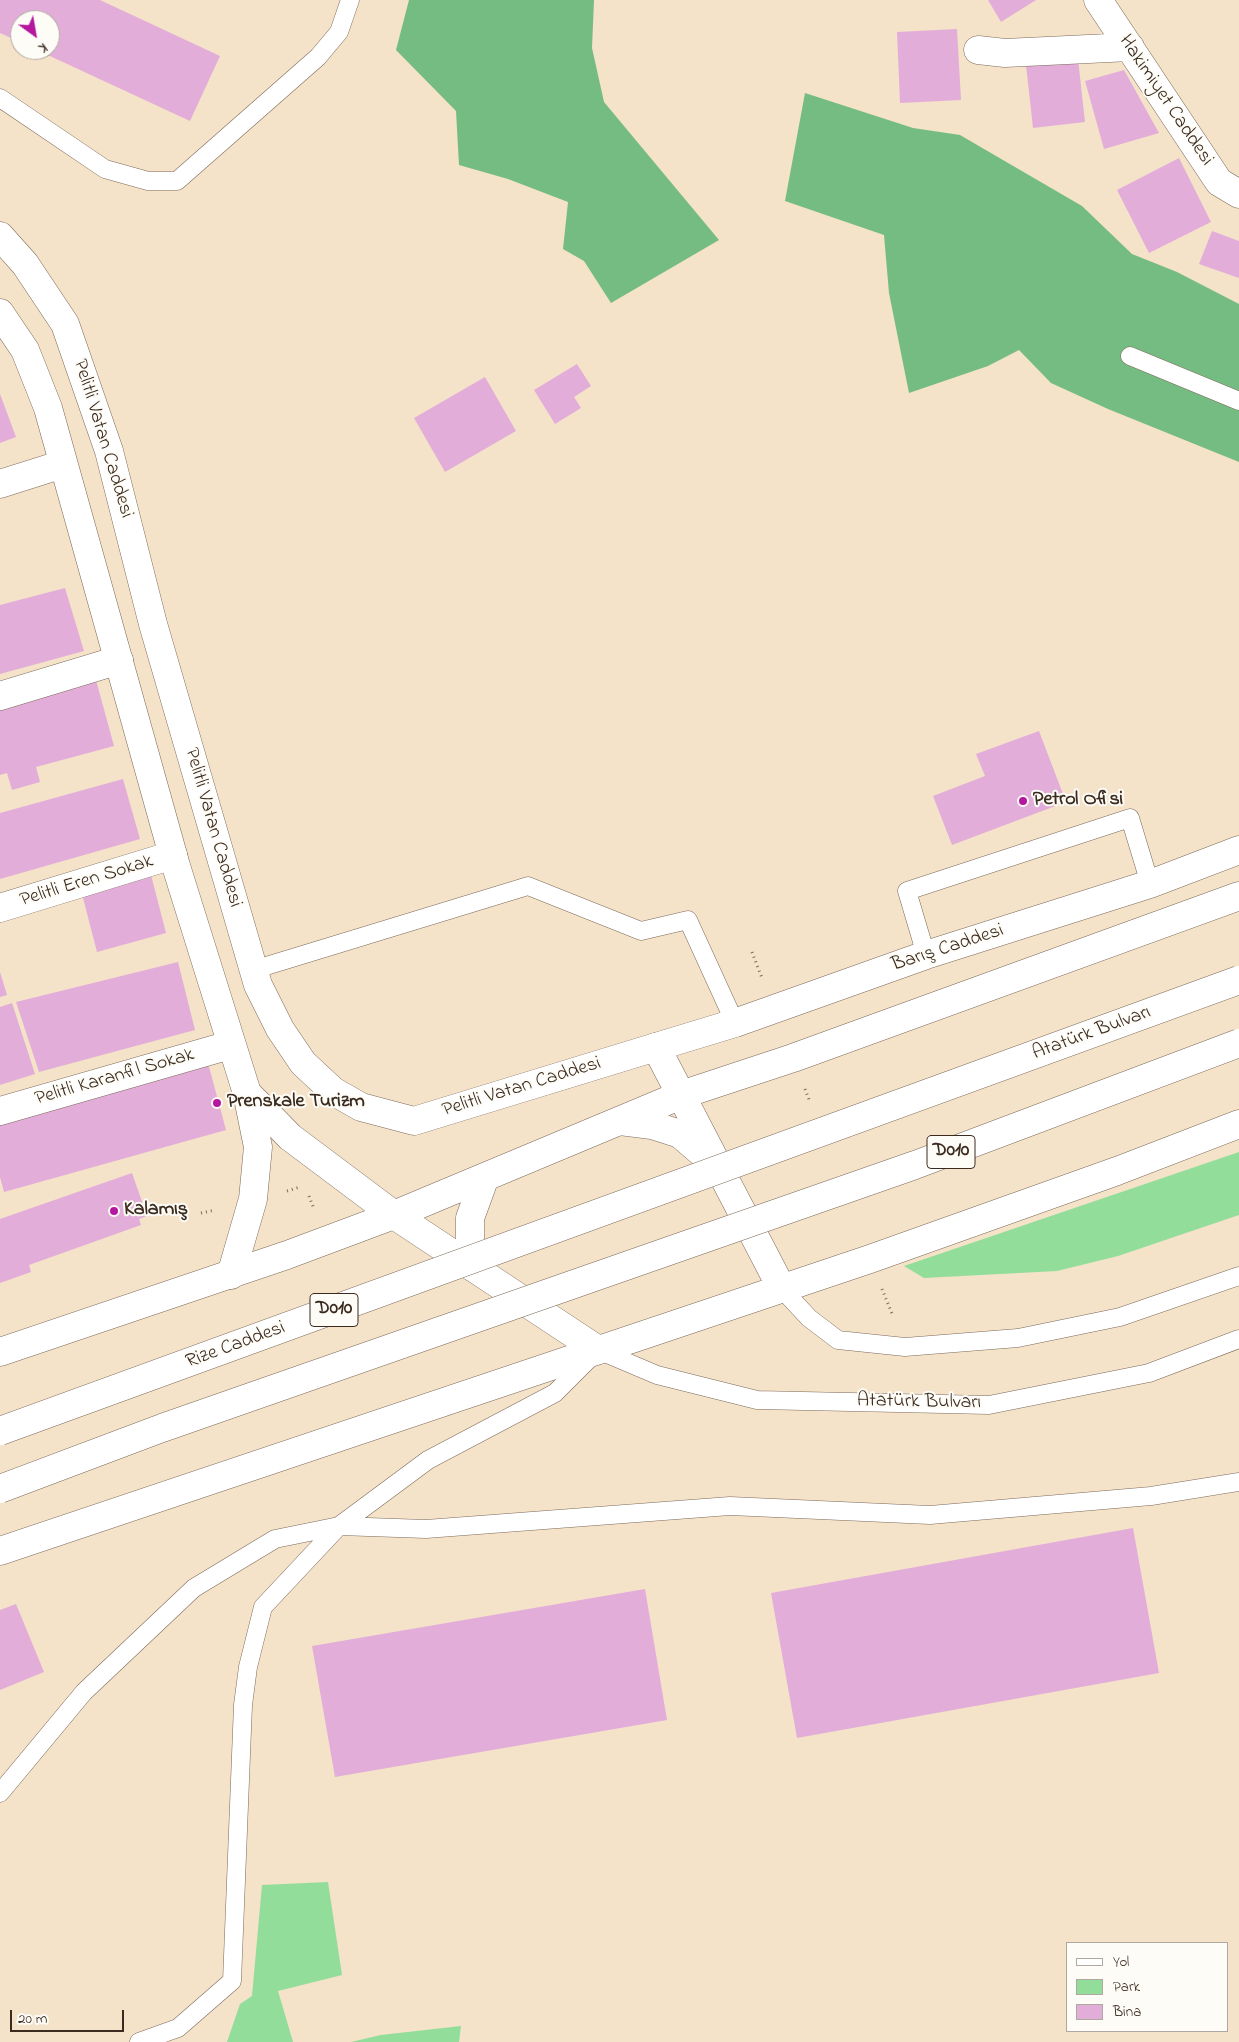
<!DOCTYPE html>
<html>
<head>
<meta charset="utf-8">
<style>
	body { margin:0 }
	#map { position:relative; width:1239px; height:2042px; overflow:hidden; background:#f4e2c9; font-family:"Indie Flower",sans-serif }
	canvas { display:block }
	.legend { position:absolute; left:1066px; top:1942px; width:162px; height:90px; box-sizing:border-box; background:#fdfcf7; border:1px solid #afa8a0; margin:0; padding:6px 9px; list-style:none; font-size:15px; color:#3b2a1e }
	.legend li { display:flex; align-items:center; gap:10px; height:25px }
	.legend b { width:25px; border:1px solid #afa8a0 }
	.north { position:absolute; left:10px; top:10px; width:50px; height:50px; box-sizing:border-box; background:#fdfcf7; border:1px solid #afa8a0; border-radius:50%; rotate:148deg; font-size:14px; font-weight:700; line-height:20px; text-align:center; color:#3b2a1e }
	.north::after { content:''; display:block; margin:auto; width:18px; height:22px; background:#b5179e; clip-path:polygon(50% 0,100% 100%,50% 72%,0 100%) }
	.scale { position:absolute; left:10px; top:2010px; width:114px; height:22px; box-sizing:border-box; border:2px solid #3b2a1e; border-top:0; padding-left:6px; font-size:15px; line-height:18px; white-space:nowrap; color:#3b2a1e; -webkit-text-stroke:4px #fdfcf7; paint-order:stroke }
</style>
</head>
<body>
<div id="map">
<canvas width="1239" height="2042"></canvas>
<ul class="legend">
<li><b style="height:6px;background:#fff"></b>Yol</li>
<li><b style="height:14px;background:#92dd9a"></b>Park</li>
<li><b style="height:14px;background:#e2aed9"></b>Bina</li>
</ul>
<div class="north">K</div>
<div class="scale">20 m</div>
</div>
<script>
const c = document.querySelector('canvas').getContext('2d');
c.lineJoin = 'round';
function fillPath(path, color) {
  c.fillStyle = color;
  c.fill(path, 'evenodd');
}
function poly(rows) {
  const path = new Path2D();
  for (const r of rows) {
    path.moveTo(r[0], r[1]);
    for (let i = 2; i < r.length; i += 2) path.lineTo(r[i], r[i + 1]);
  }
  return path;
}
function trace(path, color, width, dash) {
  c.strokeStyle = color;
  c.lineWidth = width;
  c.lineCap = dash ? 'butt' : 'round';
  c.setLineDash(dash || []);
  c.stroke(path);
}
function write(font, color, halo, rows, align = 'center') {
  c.font = font + ' "Indie Flower",sans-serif';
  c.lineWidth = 4;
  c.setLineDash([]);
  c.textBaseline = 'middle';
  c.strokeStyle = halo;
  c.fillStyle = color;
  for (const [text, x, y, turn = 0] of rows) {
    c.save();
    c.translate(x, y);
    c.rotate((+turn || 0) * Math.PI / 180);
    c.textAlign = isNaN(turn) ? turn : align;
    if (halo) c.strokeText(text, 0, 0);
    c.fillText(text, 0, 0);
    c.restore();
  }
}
const green = poly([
	[1239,1152,1239,1215,1118,1256,1057,1271,924,1278,904,1266],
	[328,1882,342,1975,278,1991,293,2042,227,2042,240,2004,252,1996,262,1885],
	[461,2026,459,2042,351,2042,381,2035]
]);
const forest = poly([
	[409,0,594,0,592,48,604,102,719,240,611,303,584,261,563,249,568,202,508,179,459,165,456,111,396,50],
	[805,93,913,128,960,135,1082,206,1132,254,1177,272,1239,304,1239,462,1108,409,1051,383,1019,350,988,366,909,393,889,293,884,235,785,201]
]);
const building = poly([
	[0,0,100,0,220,56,190,121,37,50,50,50,50,20,20,20,20,42,0,33],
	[988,0,1036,0,1001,22],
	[957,29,961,100,900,103,897,32],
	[1078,59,1085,122,1033,128,1026,65],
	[1124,70,1159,133,1104,149,1085,81],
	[1179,158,1211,222,1149,253,1117,190],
	[1212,231,1239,241,1239,278,1199,264],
	[577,364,591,386,574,397,581,408,555,424,534,390],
	[485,377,516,431,445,472,414,418],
	[0,394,16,437,0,443],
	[65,588,84,651,0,674,0,605],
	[96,680,114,746,36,767,40,782,12,790,7,773,0,775,0,709],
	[1039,731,1066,802,952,845,933,796,985,776,976,754],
	[123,779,140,839,0,879,0,813],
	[151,875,166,933,97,952,82,894],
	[178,962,195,1030,39,1072,16,1002],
	[0,972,7,995,0,997],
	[12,1003,35,1074,0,1085,0,1007],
	[208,1063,226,1130,4,1192,0,1177,0,1121],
	[132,1173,147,1216,139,1219,141,1225,29,1265,31,1272,0,1283,0,1219],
	[1133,1528,1159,1673,797,1738,771,1593],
	[645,1589,667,1720,335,1777,312,1646],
	[16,1604,44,1672,0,1690,0,1610]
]);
const path = poly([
	[752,952,762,978],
	[805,1089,810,1102],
	[287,1191,300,1187],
	[309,1196,314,1209],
	[201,1213,215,1210],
	[882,1289,893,1316]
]);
const lane = poly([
	[0,98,105,169,148,181,177,181,318,57,339,32,350,0],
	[1130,356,1239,401],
	[926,955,907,891,1130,818,1150,884],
	[253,970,528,886,641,931,688,920,735,1023],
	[782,1289,809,1318,838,1340,905,1347,1018,1338,1120,1317,1239,1276],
	[0,1793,84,1692,194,1588,275,1539,339,1526,426,1529,730,1506,930,1515,1151,1496,1239,1482],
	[139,2042,178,2028,232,1981,243,1705,248,1667,263,1607,339,1526,428,1460,555,1393,598,1350,657,1375,757,1400,989,1405,1149,1373,1239,1339]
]);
const street = poly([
	[1098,0,1219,182,1239,194],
	[978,50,1005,53,1130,47],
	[0,484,63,464],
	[0,696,119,660],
	[0,908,173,855],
	[656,1047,735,1023,926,955,1150,884,1239,850],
	[681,1095,782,1289],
	[0,1111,230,1045],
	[620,1121,652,1125,680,1134,708,1158]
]);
const secondary = poly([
	[0,236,25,264,65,324,109,451,153,624,258,985,280,1029,303,1063,333,1091,361,1107,414,1121,656,1047,681,1095],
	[0,313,25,350,48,408,176,866,247,1093,258,1147,253,1199,231,1275],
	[247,1093,290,1137,394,1215,598,1350]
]);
const highway = poly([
	[474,1268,470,1242,470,1218,485,1177],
	[0,1352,287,1255,394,1215,681,1095,793,1058,1239,896],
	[0,1551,870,1259,1117,1171,1239,1124]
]);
const highwayBridge = poly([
	[0,1431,1239,980],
	[0,1489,162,1428,915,1165,1239,1043]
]);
const markers = [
	[1023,801,5,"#b5179e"],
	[217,1103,5,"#b5179e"],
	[114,1211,5,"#b5179e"]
];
const shields = [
	[951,1152,48],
	[334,1310,48]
];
const shieldNames = [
	["D010",951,1152],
	["D010",334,1310]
];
const streetNames = [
	["Hakimiyet Caddesi",1165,101,56],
	["Pelitli Vatan Caddesi",102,439,73],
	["Pelitli Vatan Caddesi",212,828,74],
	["Pelitli Eren Sokak",87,882,-17],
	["Barış Caddesi",948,949,-18],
	["Atatürk Bulvarı",1092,1034,-20],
	["Pelitli Karanfil Sokak",115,1078,-16],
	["Pelitli Vatan Caddesi",522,1088,-17],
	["Rize Caddesi",236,1346,-20],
	["Atatürk Bulvarı",919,1403,1]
];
const poiNames = [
	["Petrol Ofisi",1033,801],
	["Prenskale Turizm",227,1103],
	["Kalamış",124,1211]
];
fillPath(green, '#92dd9a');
fillPath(forest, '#75bc82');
fillPath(building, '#e2aed9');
trace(lane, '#7c6a5a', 19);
trace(street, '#7c6a5a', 29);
trace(secondary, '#7c6a5a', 29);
trace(highway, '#7c6a5a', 29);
trace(path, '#7c6a5a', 3, [1, 4]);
trace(lane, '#fff', 18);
trace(street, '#fff', 28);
trace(secondary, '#fff', 28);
trace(highway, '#fff', 28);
trace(highwayBridge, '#7c6a5a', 29, []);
trace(highwayBridge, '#fff', 28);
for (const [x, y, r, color] of markers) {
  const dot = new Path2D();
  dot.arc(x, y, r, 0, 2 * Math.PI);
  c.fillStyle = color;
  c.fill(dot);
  trace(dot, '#fdfcf7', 2);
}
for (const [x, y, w] of shields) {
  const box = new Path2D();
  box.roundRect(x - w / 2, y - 16.5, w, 33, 4);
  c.fillStyle = '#fdfcf7';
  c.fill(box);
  trace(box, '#3b2a1e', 1);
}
write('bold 19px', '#3b2a1e', null, shieldNames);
write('20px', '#3b2a1e', '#fdfcf7', streetNames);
write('bold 20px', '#3b2a1e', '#fdfcf7', poiNames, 'left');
</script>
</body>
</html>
